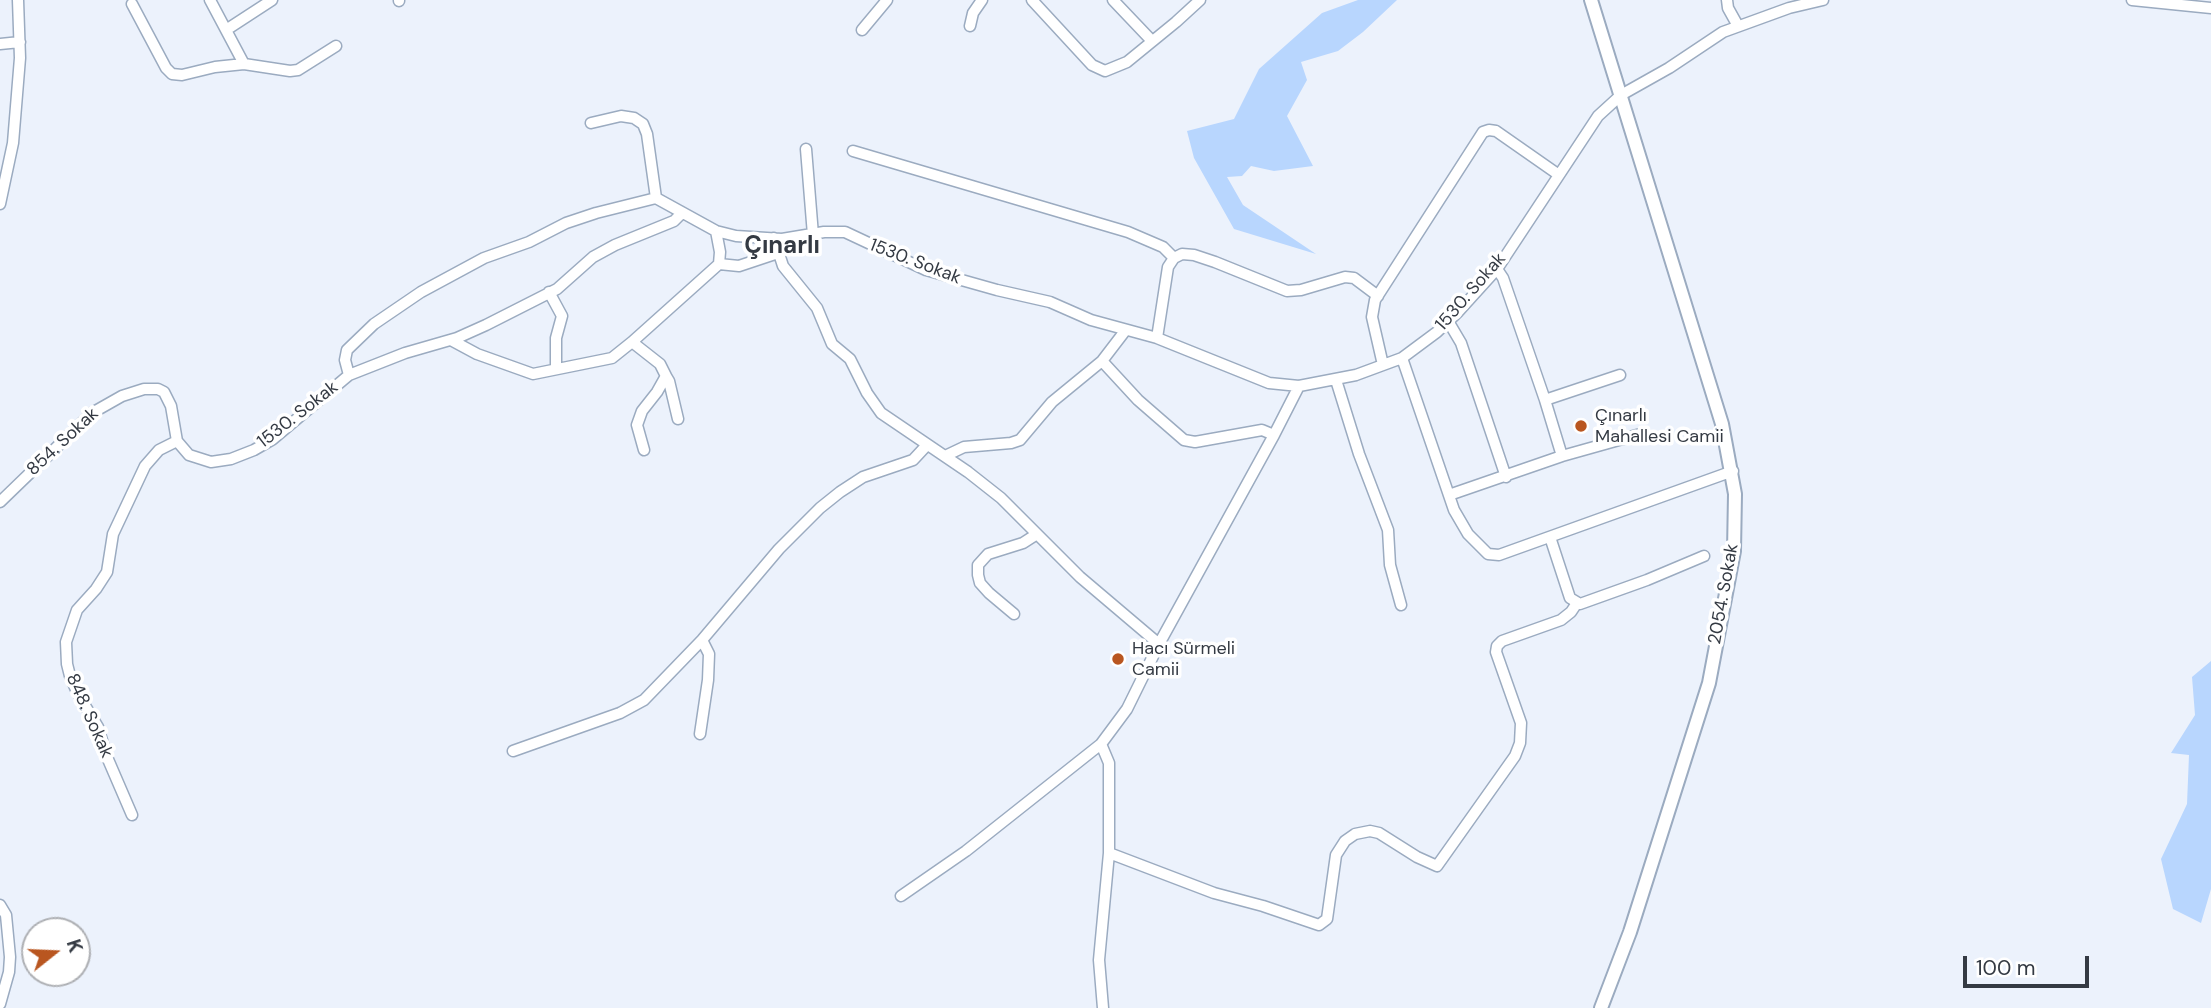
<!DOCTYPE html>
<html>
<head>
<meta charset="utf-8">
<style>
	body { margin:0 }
	#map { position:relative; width:2211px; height:1008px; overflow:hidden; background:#ecf2fc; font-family:"DM Sans",sans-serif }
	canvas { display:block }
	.north { position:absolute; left:21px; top:917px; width:70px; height:70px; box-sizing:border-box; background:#fff; border:2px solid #aeb0b4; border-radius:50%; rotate:72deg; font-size:19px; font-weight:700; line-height:28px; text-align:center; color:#343a43 }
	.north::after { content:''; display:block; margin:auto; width:24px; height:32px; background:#b95620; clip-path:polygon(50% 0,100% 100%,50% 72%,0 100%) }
	.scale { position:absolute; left:1963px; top:956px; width:126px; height:32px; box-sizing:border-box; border:4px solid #343a43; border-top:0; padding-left:9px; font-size:21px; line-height:24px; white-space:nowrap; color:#343a43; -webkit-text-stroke:5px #fff; paint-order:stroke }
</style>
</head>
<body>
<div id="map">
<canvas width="2211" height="1008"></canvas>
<div class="north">K</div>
<div class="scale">100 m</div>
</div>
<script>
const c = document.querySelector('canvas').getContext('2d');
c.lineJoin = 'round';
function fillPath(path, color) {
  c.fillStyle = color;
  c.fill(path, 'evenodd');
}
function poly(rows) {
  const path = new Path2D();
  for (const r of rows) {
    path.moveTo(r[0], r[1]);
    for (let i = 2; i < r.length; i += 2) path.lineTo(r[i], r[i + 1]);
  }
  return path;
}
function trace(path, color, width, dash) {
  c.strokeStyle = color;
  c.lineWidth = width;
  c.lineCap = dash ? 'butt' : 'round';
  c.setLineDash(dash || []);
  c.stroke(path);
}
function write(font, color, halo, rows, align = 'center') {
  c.font = font + ' "DM Sans",sans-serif';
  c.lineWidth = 7;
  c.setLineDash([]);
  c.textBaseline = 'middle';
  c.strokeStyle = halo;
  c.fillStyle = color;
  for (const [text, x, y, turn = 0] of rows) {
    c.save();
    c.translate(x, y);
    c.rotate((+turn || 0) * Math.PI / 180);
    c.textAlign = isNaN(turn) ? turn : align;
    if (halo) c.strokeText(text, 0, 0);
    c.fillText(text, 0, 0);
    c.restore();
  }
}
const green = poly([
	[1358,0,1397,0,1363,32,1338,51,1301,62,1307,80,1287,116,1313,166,1274,171,1251,166,1242,176,1227,177,1243,205,1316,254,1234,229,1194,158,1187,131,1234,119,1259,69,1322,13],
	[2211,661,2211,889,2201,923,2173,909,2161,859,2187,804,2189,755,2171,753,2195,715,2192,677]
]);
const minor = poly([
	[210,0,244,64],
	[399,0,399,1],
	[1032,0,1092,65,1105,71,1127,62,1176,22,1200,0],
	[1113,0,1152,41],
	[1727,0,1728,8,1738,26],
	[2132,0,2211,8],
	[132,4,166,68,172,74,182,75,215,67,244,64,290,71,298,70,336,46],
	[970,26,973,13,982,0],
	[226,30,272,0],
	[862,30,887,0],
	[0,44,20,42],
	[591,123,621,116,634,118,643,124,647,134,656,198],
	[806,149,813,235],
	[853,151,1128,232,1163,247,1174,258],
	[0,204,13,143,20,58,18,0],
	[774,238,783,266,817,308,832,344,850,359,867,393,881,413,968,472,1001,498,1080,577,1159,644,1127,709,1101,744,966,851,901,896],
	[719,264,739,266,778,253],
	[549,292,562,316,556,338,556,368],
	[1448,321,1461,343,1506,477],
	[1157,338,1168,267,1174,258,1182,254,1194,255,1215,262,1287,291,1301,290,1345,277,1354,278,1378,296],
	[451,340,477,354,533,374,612,358,632,342,719,264,720,252,716,231],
	[632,342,660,364,666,376,657,392,642,411,637,425,644,450],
	[1402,358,1454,510,1468,534,1488,554,1499,555,1733,471],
	[1102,361,1138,400,1184,440,1195,442,1262,430,1274,435],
	[1383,365,1372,317,1375,300,1483,132,1489,130,1496,131,1559,175],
	[349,375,405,353,457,338,486,325,557,289,593,257,615,245,674,221,682,213],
	[666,376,669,381,678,419],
	[1336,380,1359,454,1388,530,1390,565,1401,605],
	[1545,400,1620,375],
	[945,456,964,447,1011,443,1020,440,1052,402,1102,361,1125,331],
	[1562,456,1644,433],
	[1449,495,1562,456,1545,400,1503,278,1497,269],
	[0,502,92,413,122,396,144,389,158,389,164,392,171,406,177,441,189,455,211,462,231,459,254,450,273,439,349,375,345,360,347,350,374,324,421,292,484,258,529,242,566,223,596,213,656,198,716,231,736,236,782,239,824,232,845,232,926,270,997,290,1050,302,1091,320,1157,338,1269,383,1299,386,1356,375,1402,358,1437,332,1458,312,1497,269,1598,116,1621,95,1669,68,1723,32,1789,8,1823,0],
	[1550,537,1570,598,1580,604,1647,580,1704,556],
	[1014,614,989,593,980,583,978,575,978,565,988,554,1023,543,1037,534],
	[1159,644,1274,435,1299,386],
	[700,734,708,680,709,654,702,640],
	[1101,744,1109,763,1109,853,1099,960,1103,1008],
	[513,751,620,713,644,700,702,640,779,549,820,508,840,492,863,477,913,460,927,445],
	[132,815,107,757,98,727,78,694,70,676,67,664,66,642,77,610,96,589,107,572,113,534,145,466,159,450,177,441],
	[1109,853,1214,893,1263,906,1319,925,1327,919,1336,855,1345,841,1355,834,1370,831,1379,833,1417,857,1437,866,1515,756,1520,743,1521,723,1496,652,1497,646,1502,641,1561,620,1571,612,1577,603],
	[0,905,6,915,10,957,9,972,0,1004]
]);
const major = poly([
	[1591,0,1722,424,1735,494,1734,551,1709,683,1630,932,1601,1008]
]);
const markers = [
	[1581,426,7,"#b95620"],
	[1118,659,7,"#b95620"]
];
const streetNames = [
	["1530. Sokak",915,262,21],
	["1530. Sokak",1471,292,-49],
	["1530. Sokak",298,415,-38],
	["854. Sokak",63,442,-43],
	["2054. Sokak",1724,594,-80],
	["848. Sokak",89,716,66]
];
const poiNames = [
	["Çınarlı",1595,416],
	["Mahallesi Camii",1595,437],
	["Hacı Sürmeli",1132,649],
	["Camii",1132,670]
];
const districtNames = [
	["Çınarlı",782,247]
];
fillPath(green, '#b8d6fe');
trace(minor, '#9babc0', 13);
trace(major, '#9babc0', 16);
trace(minor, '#fff', 10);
trace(major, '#fff', 12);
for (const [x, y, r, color] of markers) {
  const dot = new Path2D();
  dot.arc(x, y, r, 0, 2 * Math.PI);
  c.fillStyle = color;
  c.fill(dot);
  trace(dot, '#fff', 2.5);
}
write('18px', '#343a43', '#fff', streetNames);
write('18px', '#343a43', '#fff', poiNames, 'left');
write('bold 24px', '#343a43', '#fff', districtNames);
</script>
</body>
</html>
